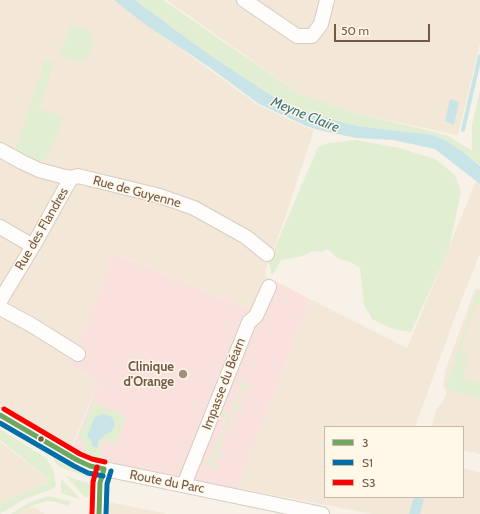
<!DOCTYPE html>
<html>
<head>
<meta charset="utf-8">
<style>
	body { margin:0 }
	#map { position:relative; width:480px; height:514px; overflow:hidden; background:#f7f1e7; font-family:Cabin,sans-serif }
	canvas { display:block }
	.legend { position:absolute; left:324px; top:426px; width:140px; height:72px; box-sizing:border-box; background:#fff7e8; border:1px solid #c8b8a8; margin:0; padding:5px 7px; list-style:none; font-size:12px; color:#755947 }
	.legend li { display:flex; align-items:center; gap:8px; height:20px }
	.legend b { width:20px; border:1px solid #c8b8a8 }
	.scale { position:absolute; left:334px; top:24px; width:96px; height:18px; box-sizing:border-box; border:2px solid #755947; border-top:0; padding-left:5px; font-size:12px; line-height:14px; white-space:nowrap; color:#755947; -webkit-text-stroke:3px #fff7e8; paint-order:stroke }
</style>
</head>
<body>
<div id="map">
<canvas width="480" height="514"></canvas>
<ul class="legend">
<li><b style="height:5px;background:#6ea75d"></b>3</li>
<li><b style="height:5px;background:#006eab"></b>S1</li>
<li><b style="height:5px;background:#f00"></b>S3</li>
</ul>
<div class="scale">50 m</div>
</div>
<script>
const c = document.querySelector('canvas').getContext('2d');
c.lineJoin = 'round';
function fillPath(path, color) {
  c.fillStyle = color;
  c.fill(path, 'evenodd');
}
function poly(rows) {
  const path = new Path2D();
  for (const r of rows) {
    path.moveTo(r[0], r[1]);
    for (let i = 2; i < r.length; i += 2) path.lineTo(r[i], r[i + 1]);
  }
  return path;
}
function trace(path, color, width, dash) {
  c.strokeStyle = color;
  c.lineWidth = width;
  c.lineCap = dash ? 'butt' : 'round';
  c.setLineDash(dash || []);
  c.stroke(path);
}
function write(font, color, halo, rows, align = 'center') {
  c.font = font + ' Cabin,sans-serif';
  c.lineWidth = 3;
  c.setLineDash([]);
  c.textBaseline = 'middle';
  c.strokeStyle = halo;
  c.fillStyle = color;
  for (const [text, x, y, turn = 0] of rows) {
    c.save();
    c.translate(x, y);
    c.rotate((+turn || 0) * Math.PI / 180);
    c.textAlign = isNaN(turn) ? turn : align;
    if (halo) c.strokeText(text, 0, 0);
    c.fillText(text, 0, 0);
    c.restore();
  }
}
const residential = poly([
	[0,0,114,0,258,105,305,127,314,130,280,232,267,266,265,274,269,279,255,312,115,253,70,365,99,382,71,447,0,404],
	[167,0,480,0,480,43,458,135,358,114,308,96,301,95],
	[476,182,480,184,480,253,456,314,415,427,325,427,325,497,463,497,463,468,480,473,480,514,373,514,237,488,310,299,407,348],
	[475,289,480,289,480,454,463,450,463,427,432,427,436,409,441,405,447,393,443,386,446,369],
	[0,442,50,480,48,483,22,493,0,504],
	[108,502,168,514,107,514],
	[34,507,45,514,16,514,17,513]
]);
const medical = poly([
	[114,253,255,312,269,278,310,299,237,489,91,458,73,447,99,382,70,365]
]);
const green = poly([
	[135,0,163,0,301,95,308,96,358,114,427,130,448,136,472,151,472,125,480,91,480,165,463,152,446,141,433,135,357,126,326,118,295,108,275,98,211,56],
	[71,25,84,28,90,33,94,40,88,56,84,62,74,60,60,55],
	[45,60,54,63,39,109,64,117,49,155,44,160,39,162,17,150,16,146],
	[356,140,399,148,435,159,455,175,461,192,449,248,411,332,393,329,372,319,364,305,360,268,351,262,339,259,327,249,321,252,312,251,303,256,281,260,272,276,269,262,318,147,328,143],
	[477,292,480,292,480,305,477,304,475,310,474,310,461,348,467,352,465,357,469,360,463,377,465,379,480,382,480,398,445,389],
	[234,380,235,380,251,386,252,388,252,390,244,387,236,405,244,408,243,411,234,409,226,431,223,430,228,418,220,414,221,412,229,415,242,384],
	[93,403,126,416,115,444,103,440,100,448,104,460,97,459,82,452,86,443,78,439],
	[0,429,46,458,53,470,56,486,54,488,23,500,0,514,0,504,29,490,49,483,50,480,0,440],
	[222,432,225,433,217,452,225,455,224,457,216,454,213,463,220,466,218,468,201,463,201,460,209,463],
	[52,455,87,473,91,478,60,467,55,462],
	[66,476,94,485,93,495,88,497,85,497],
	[61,479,78,496,79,499,64,494,61,492],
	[48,496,69,501,70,504,68,506,56,502,47,501,34,505,17,514,11,514,30,502]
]);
const water = poly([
	[114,0,135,0,211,56,275,98,295,108,326,118,357,126,433,135,446,141,463,152,480,166,480,184,435,149,393,140,356,138,319,130,306,126,259,104,209,67,142,22],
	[450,99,459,102,454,125,445,121],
	[102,414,112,417,115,424,111,432,106,434,99,440,97,448,92,446,91,440,87,436,95,417],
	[414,497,424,499,420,514,409,514]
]);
const stream = poly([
	[463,130,480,56]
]);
const minor = poly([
	[244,0,297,36,312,36,321,24,327,0],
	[0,150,22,162,39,170,65,177,71,178,78,176,160,196,194,208,246,237,267,254],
	[0,227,33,246],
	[0,301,33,246,71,178],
	[0,308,30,324,78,354],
	[0,415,41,440,90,466,322,514],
	[184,485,249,322,256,316,269,287],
	[99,514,100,483,104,469]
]);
const bus1 = poly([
	[0,415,77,460,90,466,104,469],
	[99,514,100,483,104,469]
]);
const bus2 = poly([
	[0,423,74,466,88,473,103,476],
	[106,514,107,484,111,471]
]);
const bus3 = poly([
	[4,409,80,454,92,459,105,462],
	[92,514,93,482,97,467]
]);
const markers = [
	[183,374,5,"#a28e7f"],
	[41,439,3.5,"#755947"]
];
const streetNames = [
	["Rue de Guyenne",137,192,15],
	["Rue des Flandres",42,229,-60],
	["Impasse du Béarn",224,384,-69],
	["Route du Parc",167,482,11]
];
const poiNames = [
	["Clinique",174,367],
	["d'Orange",174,382]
];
const waterNames = [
	["Meyne Claire",305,115,22]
];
fillPath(residential, '#f3e7d7');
fillPath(medical, '#f9e1de');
fillPath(green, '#e1eed1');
fillPath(water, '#c9e4e7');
trace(stream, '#c9e4e7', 4);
trace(minor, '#d6ccc2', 16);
trace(minor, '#fefdfb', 14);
trace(bus1, '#6ea75d', 5);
trace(bus2, '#006eab', 5);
trace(bus3, '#f00', 5);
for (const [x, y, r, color] of markers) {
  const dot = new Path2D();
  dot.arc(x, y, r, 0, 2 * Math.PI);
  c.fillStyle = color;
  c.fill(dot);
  trace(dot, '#fff7e8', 1.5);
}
write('13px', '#755947', '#fff7e8', streetNames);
write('bold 13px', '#755947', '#fff7e8', poiNames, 'right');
write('italic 14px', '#3d7583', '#fff7e8', waterNames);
</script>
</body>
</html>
